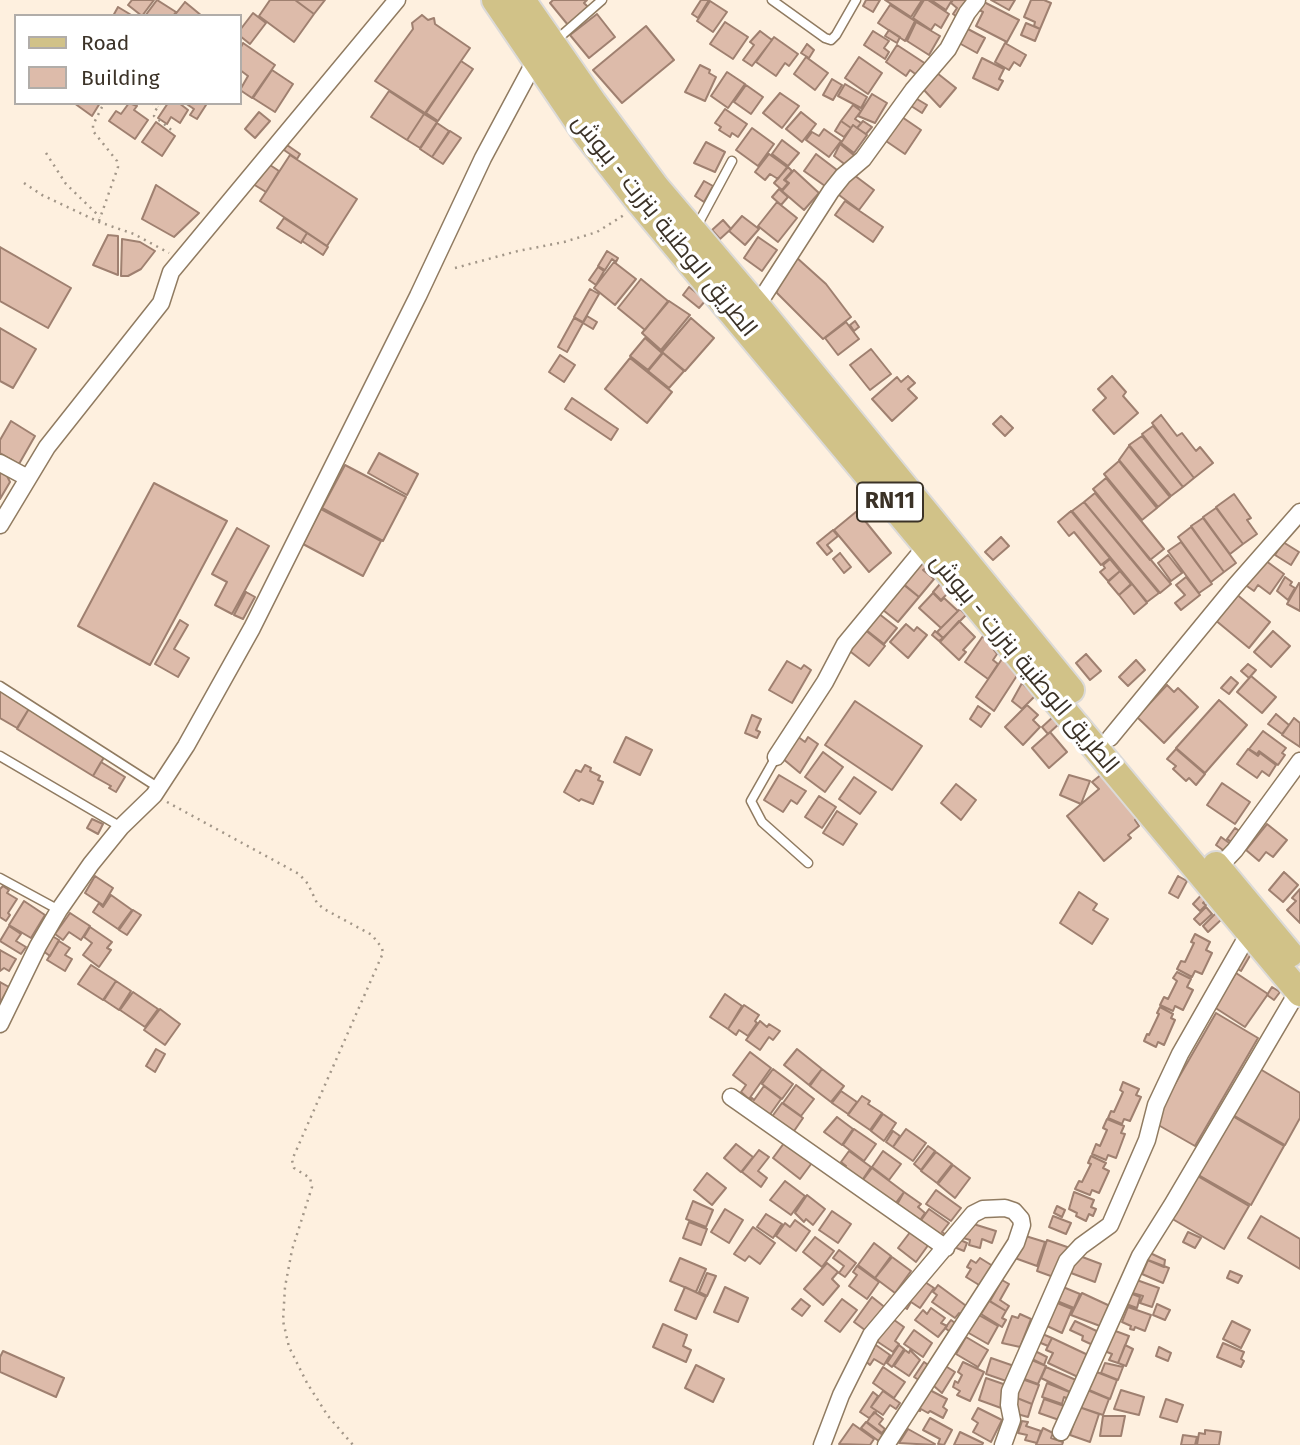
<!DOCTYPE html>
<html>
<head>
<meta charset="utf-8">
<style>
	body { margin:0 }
	#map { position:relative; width:1300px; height:1445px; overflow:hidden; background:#fef0df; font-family:"Fira Sans",sans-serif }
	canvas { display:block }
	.legend { position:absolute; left:14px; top:14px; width:228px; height:91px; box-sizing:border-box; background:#fff; border:2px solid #b1ada9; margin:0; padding:9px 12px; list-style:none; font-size:21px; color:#3b3227 }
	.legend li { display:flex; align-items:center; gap:14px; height:35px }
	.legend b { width:35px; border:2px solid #b1ada9 }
</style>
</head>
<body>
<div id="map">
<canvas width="1300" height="1445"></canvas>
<ul class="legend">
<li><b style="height:9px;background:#d1c288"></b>Road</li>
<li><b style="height:19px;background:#dba"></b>Building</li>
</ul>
</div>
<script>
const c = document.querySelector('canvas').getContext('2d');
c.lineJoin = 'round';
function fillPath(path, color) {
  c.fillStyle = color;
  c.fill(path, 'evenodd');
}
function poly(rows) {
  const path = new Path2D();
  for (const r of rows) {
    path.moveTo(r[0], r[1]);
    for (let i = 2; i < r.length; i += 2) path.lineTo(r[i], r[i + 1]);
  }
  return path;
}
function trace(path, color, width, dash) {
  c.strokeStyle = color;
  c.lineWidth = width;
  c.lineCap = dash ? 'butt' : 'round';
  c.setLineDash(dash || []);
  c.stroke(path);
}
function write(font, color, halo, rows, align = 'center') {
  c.font = font + ' "Fira Sans",Cairo,sans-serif';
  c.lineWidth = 7;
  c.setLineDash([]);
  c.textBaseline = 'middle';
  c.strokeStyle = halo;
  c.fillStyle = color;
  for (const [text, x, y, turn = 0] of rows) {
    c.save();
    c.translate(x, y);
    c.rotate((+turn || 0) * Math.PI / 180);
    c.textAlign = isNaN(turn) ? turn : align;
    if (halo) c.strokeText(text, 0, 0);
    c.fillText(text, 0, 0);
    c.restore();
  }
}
const building = poly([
	[132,0,154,0,142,16,128,5,132,0],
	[157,0,176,12,173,16,145,16,157,0],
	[270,0,295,0,314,14,294,42,259,16,270,0],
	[295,0,325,0,314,14,295,0],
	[553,0,587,0,584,3,588,7,568,25,550,3,553,0],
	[701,0,709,0,698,18,692,14,701,0],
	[866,0,880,0,873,12,863,6,866,0],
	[885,0,922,0,911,17,885,0],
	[924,0,928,0,949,14,941,28,935,24,931,30,913,18,924,0],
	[931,0,952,0,946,10,931,0],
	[953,0,973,0,960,19,953,14,957,8,951,3,953,0],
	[991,0,1015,0,1009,10,991,0],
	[1031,0,1044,0,1051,3,1040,29,1034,26,1035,22,1024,17,1031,0],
	[710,1,727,12,713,32,697,21,710,1],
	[982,1,1019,20,1007,42,976,26,983,12,977,9,982,1],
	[185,2,202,16,174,16,185,2],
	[890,5,915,21,905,41,878,23,890,5],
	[118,7,133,16,113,16,118,7],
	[253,13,266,23,250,44,240,36,240,30,253,13],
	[597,14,615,37,589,58,570,35,597,14],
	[422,15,428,20,434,18,435,24,470,48,425,113,375,81,413,29,412,23,422,15],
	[725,22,748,37,733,59,710,44,725,22],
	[916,22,940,36,929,55,907,41,916,22],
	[1026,23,1040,29,1035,41,1021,35,1026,23],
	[646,26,674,60,622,103,593,70,646,26],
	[966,28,985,38,977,53,959,43,966,28],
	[889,30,900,37,897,43,885,36,889,30],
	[760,31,772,40,752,66,743,60,754,45,750,42,760,31],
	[873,31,889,41,884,48,889,52,885,59,864,45,873,31],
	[774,37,798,54,789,66,785,63,776,76,756,62,774,37],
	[243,43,275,65,252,98,240,90,248,76,240,70,240,49,243,43],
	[1005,43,1026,55,1020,66,1014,62,1009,70,995,62,1005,43],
	[807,44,814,50,809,58,801,53,807,44],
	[897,45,926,64,918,76,910,70,906,76,886,62,897,45],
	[806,57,828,73,815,90,794,74,806,57],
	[859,57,882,73,868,94,845,78,859,57],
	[982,58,1004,69,999,79,1003,81,998,90,973,78,982,58],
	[461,61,473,69,438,121,426,113,461,61],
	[700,65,710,70,709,73,716,77,705,101,685,92,700,65],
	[272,70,293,84,275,112,253,98,272,70],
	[727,72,745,84,728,108,711,96,727,72],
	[937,73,956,88,940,107,923,89,937,73],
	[832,79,842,85,833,100,823,95,832,79],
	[845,84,867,97,861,108,838,96,845,84],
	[746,85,763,97,751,114,734,102,746,85],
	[389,91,424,114,407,140,371,117,389,91],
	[780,93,799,106,782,128,763,113,780,93],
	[872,94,887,103,875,123,858,116,872,94],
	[912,96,927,105,922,113,908,104,912,96],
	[74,103,100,103,92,116,74,103],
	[129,103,137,106,134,110,148,120,135,139,109,121,116,111,121,114,129,103],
	[168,103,179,103,188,110,180,123,171,117,167,124,158,118,168,103],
	[185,103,203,103,206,105,197,119,190,115,194,109,185,103],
	[853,105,861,111,855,119,861,123,857,128,853,125,851,128,841,121,853,105],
	[725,109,747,124,738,137,732,133,730,137,719,130,721,127,715,123,725,109],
	[259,112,270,121,255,138,245,129,259,112],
	[801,112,816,124,802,142,786,129,801,112],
	[424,114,437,122,420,148,407,140,424,114],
	[899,115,921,130,905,154,883,139,899,115],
	[841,121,851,128,844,137,835,131,841,121],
	[863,121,872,127,866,134,857,128,863,121],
	[156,122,175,136,162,156,142,142,156,122],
	[437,123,449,131,432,157,420,149,437,123],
	[853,125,867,135,854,153,841,143,853,125],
	[752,128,774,144,758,166,736,150,752,128],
	[824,129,841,141,829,157,806,140,812,132,819,136,824,129],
	[450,131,461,138,443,164,432,157,450,131],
	[782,140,799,153,788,166,772,154,782,140],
	[706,142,725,152,715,172,694,163,706,142],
	[840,144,855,156,847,166,834,156,840,144],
	[287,145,300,154,297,159,284,150,287,145],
	[769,154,787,167,778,179,770,174,765,180,755,172,769,154],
	[816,154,837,170,825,186,804,171,816,154],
	[290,155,357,199,327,246,260,201,290,155],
	[267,163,279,171,266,192,253,184,267,163],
	[788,167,792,171,784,180,788,183,782,190,774,183,788,167],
	[794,170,819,193,804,210,782,191,789,183,785,180,794,170],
	[850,172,874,190,859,210,835,192,850,172],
	[704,181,713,186,704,202,695,196,704,181],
	[156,185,199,213,174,237,142,219,156,185],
	[779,189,788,197,781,205,772,197,779,189],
	[845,201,883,227,873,242,835,215,845,201],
	[777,202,797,218,778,242,758,226,777,202],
	[742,216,759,229,745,245,729,231,742,216],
	[284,218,307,233,301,243,277,228,284,218],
	[723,220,731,229,720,239,712,230,723,220],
	[307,233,328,247,323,255,302,241,307,233],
	[108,235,118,236,118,275,93,265,108,235],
	[758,237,777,250,762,271,744,258,758,237],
	[122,239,140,242,155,251,141,269,128,276,121,276,122,239],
	[0,247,71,288,48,328,0,301,0,247],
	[607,251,618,258,616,262,612,259,605,270,598,266,607,251],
	[796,257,826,284,851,317,823,339,777,293,778,283,796,257],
	[614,262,636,279,615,305,594,288,614,262],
	[598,267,604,271,596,285,589,280,598,267],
	[641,279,668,301,645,330,618,308,641,279],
	[689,287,706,300,699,308,683,295,689,287],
	[590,289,599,294,583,322,574,317,590,289],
	[669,301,690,315,661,350,642,333,669,301],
	[587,316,597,322,593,329,583,323,587,316],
	[574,318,583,323,567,352,558,347,574,318],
	[691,318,714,338,685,371,662,352,691,318],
	[855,321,859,327,854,331,850,325,855,321],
	[846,322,859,339,838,355,825,338,846,322],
	[0,328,36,349,13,388,0,381,0,328],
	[645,338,662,353,648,370,630,356,645,338],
	[871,349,891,374,870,390,850,365,871,349],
	[663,353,684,371,669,388,648,371,663,353],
	[560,355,575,365,564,382,549,372,560,355],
	[630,358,672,392,647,423,605,389,630,358],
	[908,376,915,383,908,389,917,398,892,421,872,399,897,377,901,382,908,376],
	[1112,376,1126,392,1123,396,1138,413,1114,434,1093,410,1106,398,1098,389,1112,376],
	[572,398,618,429,611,440,565,409,572,398],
	[1161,415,1177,436,1182,433,1196,451,1200,447,1213,463,1194,478,1152,423,1161,415],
	[1001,416,1013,428,1005,436,993,424,1001,416],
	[11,421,35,436,19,464,0,453,0,440,11,421],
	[1153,426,1194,478,1183,487,1142,434,1153,426],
	[1142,436,1183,487,1171,496,1129,445,1142,436],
	[1129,446,1170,497,1158,507,1119,460,1129,446],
	[379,453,418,474,407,495,368,473,379,453],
	[1119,461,1157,508,1142,520,1104,474,1119,461],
	[345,465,406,497,383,541,322,508,345,465],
	[0,470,6,474,10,482,0,499,0,470],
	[1106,478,1164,549,1150,560,1093,489,1106,478],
	[154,483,227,521,150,665,78,626,154,483],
	[1095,493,1171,584,1160,593,1084,502,1095,493],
	[1234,494,1251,518,1247,520,1257,534,1243,544,1216,507,1234,494],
	[1084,502,1159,593,1147,602,1072,511,1084,502],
	[1216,508,1243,544,1230,554,1203,517,1216,508],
	[321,509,381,541,363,576,303,544,321,509],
	[857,511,891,553,869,572,834,530,857,511],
	[1071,511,1110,558,1101,565,1074,532,1069,536,1058,522,1071,511],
	[1203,518,1236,563,1224,572,1191,526,1203,518],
	[1191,527,1224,572,1211,582,1178,537,1191,527],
	[237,528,269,546,232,614,215,605,227,582,212,574,237,528],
	[833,530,838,536,827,545,832,551,827,555,817,543,833,530],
	[1001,537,1009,546,993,560,985,552,1001,537],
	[1181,542,1212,584,1199,593,1168,551,1181,542],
	[1283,542,1299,552,1291,565,1275,555,1283,542],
	[840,553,851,567,844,573,833,559,840,553],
	[1168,555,1182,573,1171,581,1158,563,1168,555],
	[1262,558,1284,574,1270,594,1258,585,1254,591,1244,584,1262,558],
	[917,559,927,567,923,570,934,579,919,597,900,581,917,559],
	[1110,559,1120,571,1108,581,1100,572,1105,568,1103,565,1110,559],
	[1120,571,1131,584,1119,595,1108,582,1120,571],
	[1186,577,1200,595,1181,610,1175,603,1185,595,1176,585,1186,577],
	[1285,577,1292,582,1290,585,1295,588,1288,600,1277,591,1285,577],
	[899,581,919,597,898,622,878,606,899,581],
	[1299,583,1300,584,1300,611,1287,604,1299,583],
	[940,584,949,592,941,600,933,592,940,584],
	[1132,584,1147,603,1134,614,1119,595,1132,584],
	[246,592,255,597,243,619,234,615,246,592],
	[933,593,941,601,944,598,958,611,941,628,919,608,933,593],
	[1235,593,1270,622,1249,648,1214,619,1235,593],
	[960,609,966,615,943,638,937,632,960,609],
	[878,613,897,628,884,644,865,629,878,613],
	[180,620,188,625,174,649,189,658,178,677,155,664,180,620],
	[959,621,975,637,963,650,966,652,959,660,940,642,959,621],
	[906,624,914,631,917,627,927,635,908,658,890,642,906,624],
	[864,629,885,646,869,666,847,649,864,629],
	[935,631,943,638,939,641,932,635,935,631],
	[1273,631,1290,646,1271,667,1254,652,1273,631],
	[983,636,997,654,993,660,998,664,988,679,965,662,983,636],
	[1086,654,1101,671,1090,680,1076,663,1086,654],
	[1002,659,1018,674,994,711,976,697,1002,659],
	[1136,660,1145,670,1128,686,1119,677,1136,660],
	[787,661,801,669,804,665,811,670,792,703,769,690,787,661],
	[1248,664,1256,670,1249,678,1241,671,1248,664],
	[1251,676,1276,697,1262,713,1237,692,1251,676],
	[1231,677,1238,683,1229,694,1221,688,1231,677],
	[1022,683,1035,696,1022,709,1012,701,1022,683],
	[1167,685,1174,692,1178,688,1198,707,1164,743,1137,717,1167,685],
	[0,689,30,707,17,728,0,718,0,689],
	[1219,700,1247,725,1205,773,1176,748,1219,700],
	[855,701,922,746,892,790,825,745,855,701],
	[1027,705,1038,715,1033,720,1040,727,1023,745,1005,727,1027,705],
	[978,706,990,714,981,727,970,719,978,706],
	[30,707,106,754,93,776,17,729,30,707],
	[1276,714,1289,725,1282,734,1268,724,1276,714],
	[752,715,761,719,756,730,760,732,757,738,745,733,752,715],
	[1054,716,1060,723,1048,734,1042,727,1054,716],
	[1294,718,1300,723,1300,747,1282,735,1294,718],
	[1263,731,1286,748,1282,753,1285,755,1278,765,1259,751,1257,754,1249,749,1263,731],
	[1050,732,1067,752,1049,768,1032,748,1050,732],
	[797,736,805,742,808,737,818,744,800,773,782,758,797,736],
	[626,737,652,750,640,775,614,762,626,737],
	[1176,749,1205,774,1196,785,1189,778,1186,781,1173,769,1176,766,1167,759,1176,749],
	[1248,749,1258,756,1260,753,1276,765,1269,776,1262,771,1257,778,1237,764,1248,749],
	[823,752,843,767,825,792,805,777,823,752],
	[101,762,125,777,116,792,109,788,111,786,93,776,101,762],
	[585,765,591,768,590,771,600,776,598,780,603,782,593,804,581,799,579,801,564,792,576,770,581,772,585,765],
	[1102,774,1138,817,1135,820,1139,826,1128,835,1131,838,1104,861,1067,816,1099,789,1092,782,1102,774],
	[779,775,806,791,797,804,791,800,783,812,764,800,779,775],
	[1069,775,1090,781,1081,804,1060,795,1069,775],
	[854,777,876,792,860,814,839,799,854,777],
	[1222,783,1250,802,1235,824,1207,805,1222,783],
	[956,784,976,800,961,820,941,803,956,784],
	[819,796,836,807,822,828,805,817,819,796],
	[837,811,857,824,843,845,823,833,837,811],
	[92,819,103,824,98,834,87,828,92,819],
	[1267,824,1287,840,1273,857,1266,852,1259,861,1246,850,1267,824],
	[1235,828,1241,832,1233,843,1227,839,1235,828],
	[1221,837,1232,845,1227,853,1216,845,1221,837],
	[1284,872,1298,885,1283,902,1269,890,1284,872],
	[95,876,113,888,103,905,85,893,95,876],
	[1178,876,1187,881,1178,898,1169,893,1178,876],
	[3,886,9,890,7,893,17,899,8,913,10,915,6,921,0,917,0,889,3,886],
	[1300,889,1300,923,1287,910,1296,901,1292,898,1300,889],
	[1205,891,1210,896,1203,903,1206,905,1200,911,1193,904,1205,891],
	[1079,892,1097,904,1093,910,1108,919,1092,944,1060,923,1079,892],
	[111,895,132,910,118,929,93,912,99,903,103,907,111,895],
	[24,901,45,915,31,938,9,925,24,901],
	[1206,907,1212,914,1200,925,1194,919,1206,907],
	[133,910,141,915,127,935,119,930,133,910],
	[1217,912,1223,918,1208,932,1203,926,1217,912],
	[70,913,90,926,81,940,69,932,63,940,55,934,70,913],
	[9,926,21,934,16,941,26,947,21,954,0,941,9,926],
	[90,927,112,942,107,948,111,950,99,967,83,955,92,943,84,937,90,927],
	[1195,934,1210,942,1206,950,1212,953,1202,974,1195,971,1192,977,1177,969,1181,961,1185,962,1194,943,1191,942,1195,934],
	[52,936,59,940,50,956,43,951,52,936],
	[59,941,70,948,65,955,72,959,65,971,47,960,59,941],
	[0,950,16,959,9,971,4,968,0,971,0,950],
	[1244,950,1251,954,1241,971,1234,967,1244,950],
	[91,965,116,981,103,1000,78,984,91,965],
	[1177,972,1191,979,1187,987,1193,990,1183,1010,1175,1006,1173,1011,1160,1005,1164,997,1168,999,1177,981,1173,978,1177,972],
	[1236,973,1268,994,1245,1027,1214,1007,1236,973],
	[116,981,131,991,119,1010,104,1000,116,981],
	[0,982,9,987,0,1003,0,982],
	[1272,987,1280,992,1274,1000,1267,995,1272,987],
	[133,992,158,1009,145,1027,120,1010,133,992],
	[725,994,742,1006,728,1029,710,1017,725,994],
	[744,1005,759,1015,755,1021,757,1023,748,1036,739,1030,736,1035,728,1029,744,1005],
	[1160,1007,1173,1014,1171,1018,1175,1020,1164,1045,1158,1042,1156,1047,1144,1041,1147,1034,1149,1035,1159,1014,1157,1013,1160,1007],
	[160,1009,180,1024,165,1045,144,1030,160,1009],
	[1216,1013,1258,1038,1195,1146,1153,1122,1216,1013],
	[760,1021,767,1027,769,1024,780,1031,773,1040,769,1037,760,1050,746,1040,760,1021],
	[156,1049,165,1054,155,1072,146,1066,156,1049],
	[797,1049,822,1069,809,1085,784,1065,797,1049],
	[750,1052,771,1068,749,1099,741,1092,746,1085,733,1075,750,1052],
	[773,1069,793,1084,782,1099,762,1084,773,1069],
	[822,1069,844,1086,831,1102,810,1086,822,1069],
	[1260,1069,1300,1093,1300,1118,1285,1145,1233,1115,1260,1069],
	[1123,1082,1139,1089,1136,1095,1141,1097,1130,1121,1124,1119,1122,1124,1108,1118,1111,1111,1114,1112,1123,1092,1120,1090,1123,1082],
	[796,1085,814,1099,801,1116,783,1103,796,1085],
	[764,1086,781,1099,769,1116,749,1101,752,1098,754,1100,764,1086],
	[841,1091,857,1102,848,1114,832,1103,841,1091],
	[862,1096,870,1101,868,1104,882,1113,870,1130,848,1115,862,1096],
	[782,1103,803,1118,792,1134,771,1118,782,1103],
	[883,1114,896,1123,884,1141,871,1131,883,1114],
	[1229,1114,1284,1146,1251,1205,1195,1173,1229,1114],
	[837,1117,853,1129,842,1145,824,1132,837,1117],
	[1107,1119,1124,1126,1121,1133,1125,1134,1116,1158,1108,1155,1106,1160,1092,1154,1096,1144,1100,1146,1107,1130,1103,1128,1107,1119],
	[854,1129,876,1144,864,1161,843,1145,854,1129],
	[906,1129,926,1143,913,1161,893,1147,906,1129],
	[893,1131,900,1136,893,1147,886,1142,893,1131],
	[787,1139,814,1160,800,1179,773,1158,787,1139],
	[736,1144,753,1157,741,1172,724,1158,736,1144],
	[928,1146,935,1151,921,1170,914,1164,928,1146],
	[759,1150,769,1157,758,1171,767,1178,761,1187,742,1172,759,1150],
	[849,1151,871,1167,859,1185,842,1172,846,1166,841,1162,849,1151],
	[883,1151,901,1164,889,1180,872,1167,883,1151],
	[936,1152,952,1164,937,1183,921,1171,936,1152],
	[1091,1156,1106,1163,1103,1168,1109,1171,1099,1193,1092,1190,1090,1195,1075,1189,1079,1181,1082,1182,1091,1164,1088,1163,1091,1156],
	[953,1165,970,1178,955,1198,938,1184,953,1165],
	[872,1168,904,1192,895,1204,859,1185,872,1168],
	[707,1173,726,1188,712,1205,694,1190,707,1173],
	[1194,1174,1249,1206,1224,1249,1169,1217,1194,1174],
	[785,1181,805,1196,791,1215,770,1200,785,1181],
	[936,1190,961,1208,951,1221,926,1204,936,1190],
	[904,1192,921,1204,918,1207,925,1213,916,1226,894,1210,904,1192],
	[1074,1192,1094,1200,1091,1207,1096,1209,1093,1216,1089,1214,1086,1221,1076,1216,1077,1213,1069,1209,1074,1192],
	[807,1195,825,1209,813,1225,806,1219,804,1222,795,1213,807,1195],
	[693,1201,713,1210,706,1227,686,1219,693,1201],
	[1057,1206,1065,1210,1062,1217,1054,1213,1057,1206],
	[725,1209,743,1220,729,1243,711,1232,725,1209],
	[929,1209,949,1223,942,1232,946,1235,940,1243,917,1226,929,1209],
	[832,1211,851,1224,838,1243,819,1230,832,1211],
	[766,1214,782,1224,773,1238,757,1227,766,1214],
	[1053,1216,1071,1223,1066,1234,1049,1227,1053,1216],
	[1261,1216,1300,1239,1300,1269,1248,1238,1261,1216],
	[795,1220,810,1231,796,1251,776,1236,785,1223,790,1227,795,1220],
	[689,1222,707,1229,701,1245,683,1238,689,1222],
	[967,1222,996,1231,992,1243,982,1239,980,1248,969,1245,970,1240,963,1238,967,1222],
	[753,1227,775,1243,760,1264,749,1256,745,1261,734,1254,753,1227],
	[911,1231,929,1244,916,1262,898,1248,911,1231],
	[1188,1232,1201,1238,1195,1248,1183,1242,1188,1232],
	[1019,1234,1045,1242,1037,1266,1012,1257,1019,1234],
	[815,1237,834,1251,822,1267,803,1252,815,1237],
	[958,1239,967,1243,964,1251,954,1247,958,1239],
	[1047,1240,1070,1248,1059,1279,1037,1271,1047,1240],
	[874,1243,891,1256,875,1278,858,1265,874,1243],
	[839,1250,856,1263,845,1277,839,1273,844,1266,833,1258,839,1250],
	[1148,1252,1165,1260,1164,1267,1145,1259,1148,1252],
	[1077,1255,1101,1264,1095,1282,1071,1273,1077,1255],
	[892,1257,911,1271,895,1293,875,1278,892,1257],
	[680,1258,706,1269,696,1292,670,1281,680,1258],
	[980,1258,996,1268,984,1288,966,1277,971,1269,967,1267,971,1260,976,1263,980,1258],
	[1148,1260,1169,1268,1163,1283,1142,1274,1148,1260],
	[827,1263,838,1272,832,1279,839,1286,823,1305,804,1289,827,1263],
	[857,1266,879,1282,867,1299,849,1286,857,1275,853,1272,857,1266],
	[1230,1271,1242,1276,1238,1283,1227,1278,1230,1271],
	[707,1273,716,1276,707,1296,699,1292,707,1273],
	[1134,1279,1159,1288,1152,1307,1140,1303,1143,1296,1129,1292,1134,1279],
	[922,1280,934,1288,920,1308,911,1302,907,1309,900,1305,922,1280],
	[1002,1280,1009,1284,1000,1300,1009,1306,1006,1311,990,1301,1002,1280],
	[938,1285,969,1308,964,1316,959,1313,955,1318,932,1302,937,1295,933,1292,938,1285],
	[685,1287,706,1297,696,1319,675,1310,685,1287],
	[725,1287,748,1298,738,1322,714,1312,725,1287],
	[1063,1287,1080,1294,1074,1308,1057,1301,1063,1287],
	[1082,1293,1110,1306,1100,1326,1071,1315,1082,1293],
	[1130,1293,1140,1297,1137,1308,1126,1304,1130,1293],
	[872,1297,887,1309,869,1333,854,1322,872,1297],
	[801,1299,810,1306,802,1316,792,1309,801,1299],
	[842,1299,857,1310,840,1332,825,1321,842,1299],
	[989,1301,1006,1311,1002,1318,1006,1320,1002,1327,981,1314,989,1301],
	[1055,1302,1072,1309,1062,1333,1045,1325,1055,1302],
	[1157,1304,1170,1310,1165,1320,1153,1315,1157,1304],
	[1128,1307,1151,1315,1145,1331,1135,1327,1134,1330,1130,1329,1131,1326,1122,1322,1128,1307],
	[931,1308,945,1318,941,1323,947,1326,938,1337,915,1320,923,1310,927,1314,931,1308],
	[977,1314,998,1326,988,1344,967,1332,977,1314],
	[1020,1314,1031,1319,1020,1347,1002,1343,1012,1316,1018,1318,1020,1314],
	[890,1317,904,1327,895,1341,899,1344,893,1352,875,1340,890,1317],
	[951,1320,959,1326,953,1334,945,1328,951,1320],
	[1075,1321,1101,1333,1095,1346,1082,1340,1083,1336,1070,1330,1075,1321],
	[1232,1321,1250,1330,1241,1348,1223,1339,1232,1321],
	[663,1324,687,1335,683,1346,691,1350,686,1362,653,1347,663,1324],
	[1110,1329,1129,1336,1118,1363,1109,1360,1112,1354,1102,1350,1110,1329],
	[914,1330,932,1343,923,1357,904,1344,914,1330],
	[1040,1333,1052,1338,1048,1346,1036,1341,1040,1333],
	[966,1337,988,1350,978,1367,956,1354,966,1337],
	[1052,1338,1088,1355,1078,1377,1048,1363,1053,1353,1046,1350,1052,1338],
	[873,1343,890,1355,884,1365,874,1359,870,1365,863,1359,873,1343],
	[1223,1343,1244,1352,1241,1359,1244,1361,1241,1367,1217,1357,1223,1343],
	[899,1345,904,1349,892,1367,887,1363,899,1345],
	[1125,1345,1133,1349,1126,1366,1118,1363,1125,1345],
	[1159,1347,1171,1353,1168,1361,1156,1356,1159,1347],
	[905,1350,909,1353,910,1350,920,1360,909,1376,894,1366,905,1350],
	[3,1351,64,1378,56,1397,0,1372,0,1357,3,1351],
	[1035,1351,1047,1357,1044,1365,1028,1357,1035,1351],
	[991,1358,1017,1367,1012,1383,986,1374,991,1358],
	[1027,1358,1046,1366,1038,1384,1019,1377,1027,1358],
	[924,1362,931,1367,922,1382,914,1377,924,1362],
	[939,1362,955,1372,942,1393,928,1381,939,1362],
	[963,1362,984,1372,970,1401,957,1395,960,1391,953,1387,955,1381,958,1383,962,1375,958,1372,963,1362],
	[1105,1363,1123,1367,1118,1380,1101,1373,1105,1363],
	[696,1365,724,1379,713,1402,685,1388,696,1365],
	[883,1367,905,1382,894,1398,873,1383,883,1367],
	[1046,1367,1076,1380,1070,1392,1041,1378,1046,1367],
	[1089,1369,1117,1380,1110,1399,1082,1387,1089,1369],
	[986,1378,1009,1386,1001,1408,979,1400,986,1378],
	[1019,1378,1039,1385,1032,1404,1012,1396,1019,1378],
	[1047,1383,1072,1393,1069,1399,1064,1397,1062,1404,1042,1397,1047,1383],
	[924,1387,947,1399,943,1407,947,1410,943,1418,930,1411,928,1413,921,1409,920,1411,913,1408,924,1387],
	[1085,1389,1109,1399,1103,1415,1079,1407,1085,1389],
	[1121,1390,1144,1397,1139,1415,1114,1409,1121,1390],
	[883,1391,900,1403,896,1409,890,1405,883,1415,871,1407,883,1391],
	[873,1392,878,1396,871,1407,877,1411,869,1418,860,1412,873,1392],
	[1012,1396,1032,1404,1028,1417,1017,1414,1012,1396],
	[1044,1399,1067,1407,1062,1421,1039,1413,1044,1399],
	[1166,1399,1183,1405,1177,1422,1160,1417,1166,1399],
	[1079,1407,1099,1414,1090,1442,1070,1435,1079,1407],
	[978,1408,1002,1420,991,1442,973,1432,978,1423,972,1419,978,1408],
	[874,1412,883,1419,879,1424,885,1429,882,1433,867,1422,874,1412],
	[1103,1416,1125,1416,1121,1436,1100,1436,1103,1416],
	[930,1418,952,1430,944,1445,938,1444,940,1439,923,1430,930,1418],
	[1022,1421,1028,1422,1026,1426,1041,1431,1037,1443,1025,1440,1027,1435,1018,1433,1022,1421],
	[866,1422,884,1436,880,1442,861,1428,866,1422],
	[853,1424,874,1439,870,1445,839,1444,853,1424],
	[1043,1428,1053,1433,1051,1438,1063,1442,1062,1445,1036,1445,1043,1428],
	[908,1429,935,1444,934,1445,899,1443,908,1429],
	[1205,1430,1221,1432,1219,1445,1197,1445,1199,1433,1205,1434,1205,1430],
	[960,1432,983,1443,982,1445,954,1445,960,1432],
	[1183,1435,1197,1437,1195,1445,1181,1445,1183,1435]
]);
const path = poly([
	[152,103,158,107],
	[161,103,155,111,154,116,174,132],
	[46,153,66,184,100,217],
	[24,183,42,195,99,222,134,234,169,253],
	[99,221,118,167,117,161,93,131,93,125,104,103],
	[455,268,518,251,564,242,597,232,624,215],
	[167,802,299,874,308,884,317,903,324,909,372,935,382,948,383,953,292,1160,294,1168,310,1178,312,1187,292,1250,285,1287,283,1321,289,1347,307,1383,328,1416,353,1445]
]);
const service = poly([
	[772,0,825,38,831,40,836,35,856,0],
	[554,42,602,0],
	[697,226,732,161],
	[0,686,159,788],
	[0,756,121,827],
	[776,757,751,801,762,822,808,863],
	[0,878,59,910]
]);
const minor = poly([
	[757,306,831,191,843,176,863,159,913,90,948,49,967,13,977,0],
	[0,463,28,478],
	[0,525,47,447,161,303,171,272,397,0],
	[1110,738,1235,586,1300,512],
	[776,757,825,682,845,644,926,546],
	[1218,868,1235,850,1300,761],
	[0,1024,38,946,59,910,91,864,121,827,154,795,186,746,252,628,418,296,483,158,535,61],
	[731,1097,946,1248],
	[1061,1432,1140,1256,1172,1205,1298,991],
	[822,1445,841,1395,871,1335,973,1214,983,1209,1005,1208,1014,1211,1021,1219,1022,1225,1016,1243,886,1445],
	[1003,1445,1012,1420,1009,1405,1010,1391,1067,1261,1081,1246,1110,1225,1147,1140,1156,1105,1180,1054,1249,933]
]);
const primary = poly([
	[495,0,586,134,639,202,1300,993],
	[522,0,593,102,656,187,757,306,1071,690],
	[1216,865,1290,954]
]);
const shields = [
	[890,502,66]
];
const shieldNames = [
	["RN11",890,502]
];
const streetNames = [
	["الطريق الوطنية بنزرت - ببوش",664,226,51],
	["الطريق الوطنية بنزرت - ببوش",1024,664,50]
];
fillPath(building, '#dba');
trace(building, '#9f8070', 2);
trace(service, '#907b61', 11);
trace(minor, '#907b61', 19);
trace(primary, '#dcdad8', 30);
trace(path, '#a29688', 2.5, [2, 5]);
trace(service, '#fff', 8);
trace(minor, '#fff', 16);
trace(primary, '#d1c288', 26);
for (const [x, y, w] of shields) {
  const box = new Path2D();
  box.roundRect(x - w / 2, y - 19.5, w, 39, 5);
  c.fillStyle = '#fff';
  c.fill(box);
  trace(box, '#3b3227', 2);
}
write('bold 23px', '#3b3227', null, shieldNames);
write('24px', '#3b3227', '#fff', streetNames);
</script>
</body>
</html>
